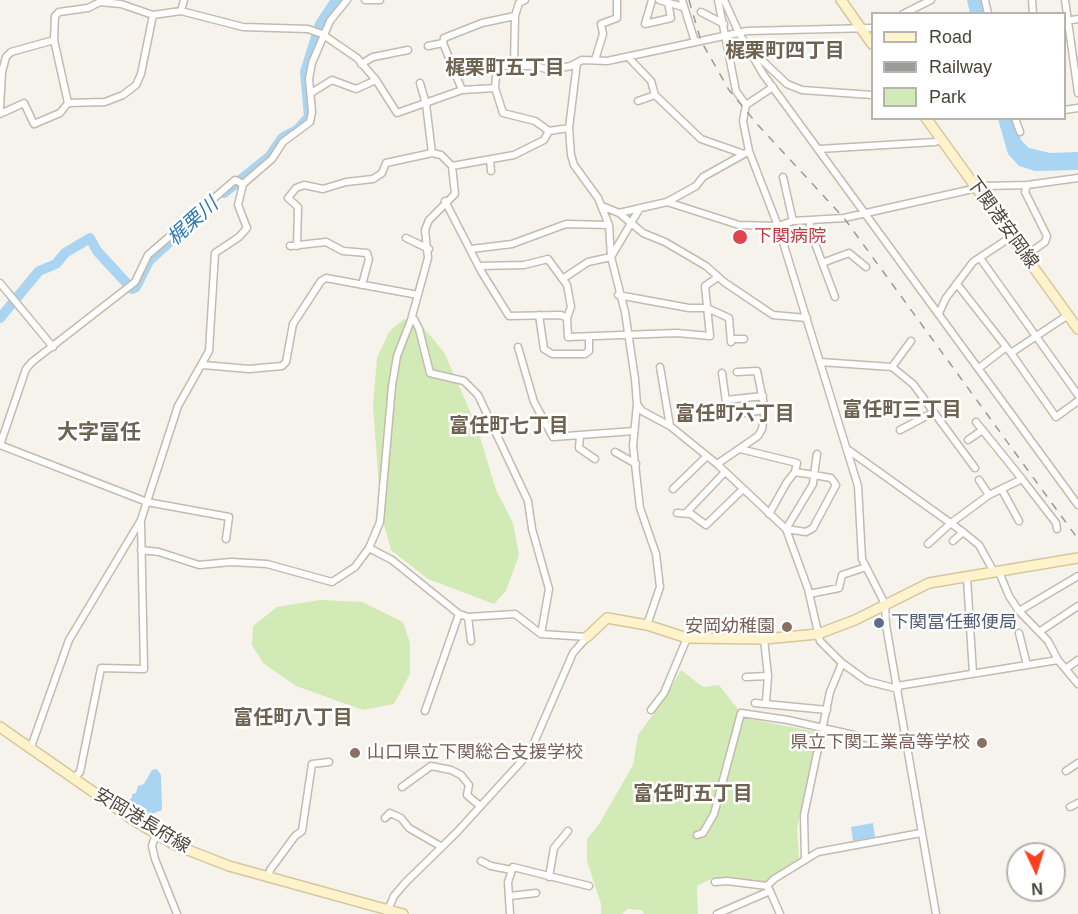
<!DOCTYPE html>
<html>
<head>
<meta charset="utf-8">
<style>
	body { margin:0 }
	#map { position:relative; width:1078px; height:914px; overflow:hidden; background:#f6f3ec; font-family:Helvetica,sans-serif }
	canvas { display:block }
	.legend { position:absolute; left:871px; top:12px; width:195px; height:108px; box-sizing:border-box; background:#fff; border:2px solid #b7b4b0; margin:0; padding:8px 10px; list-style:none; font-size:18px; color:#4b4439 }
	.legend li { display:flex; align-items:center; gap:12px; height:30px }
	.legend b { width:30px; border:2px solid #b7b4b0 }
	.north { position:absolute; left:1006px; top:842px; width:60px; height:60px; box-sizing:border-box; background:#fff; border:2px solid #b7b4b0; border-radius:50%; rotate:176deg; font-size:16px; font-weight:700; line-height:24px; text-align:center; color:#4b4439 }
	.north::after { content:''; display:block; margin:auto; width:21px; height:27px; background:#fc3f1d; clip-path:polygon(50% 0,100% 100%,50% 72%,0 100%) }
</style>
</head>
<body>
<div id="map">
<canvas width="1078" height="914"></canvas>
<ul class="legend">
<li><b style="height:8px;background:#fff3cd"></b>Road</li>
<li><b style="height:8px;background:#9a9a9a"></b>Railway</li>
<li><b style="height:16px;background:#d2eab5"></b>Park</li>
</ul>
<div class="north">N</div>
</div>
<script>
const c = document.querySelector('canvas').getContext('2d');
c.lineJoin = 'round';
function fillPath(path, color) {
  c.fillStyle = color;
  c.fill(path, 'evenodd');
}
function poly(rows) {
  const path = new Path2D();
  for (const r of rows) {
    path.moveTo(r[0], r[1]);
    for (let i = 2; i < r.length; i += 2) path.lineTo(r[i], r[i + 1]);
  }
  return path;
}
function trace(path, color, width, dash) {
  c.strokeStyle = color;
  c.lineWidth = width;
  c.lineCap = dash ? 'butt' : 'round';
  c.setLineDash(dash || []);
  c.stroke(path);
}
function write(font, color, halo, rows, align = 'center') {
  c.font = font + ' Helvetica,"Noto Sans JP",sans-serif';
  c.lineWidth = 5;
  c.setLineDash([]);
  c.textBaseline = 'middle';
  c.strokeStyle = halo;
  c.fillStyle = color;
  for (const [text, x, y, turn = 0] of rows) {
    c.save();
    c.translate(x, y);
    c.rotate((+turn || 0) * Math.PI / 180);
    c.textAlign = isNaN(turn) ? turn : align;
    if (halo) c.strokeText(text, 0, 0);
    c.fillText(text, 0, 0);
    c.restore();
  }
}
const green = poly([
	[404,319,422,326,444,352,477,427,496,490,513,523,519,555,506,591,494,604,428,579,391,550,381,514,373,405,377,358,389,332],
	[320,600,362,602,403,622,410,643,410,674,394,704,363,710,296,686,263,663,252,645,253,626,277,607],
	[681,670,703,687,719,685,745,718,817,732,797,829,799,858,764,882,730,877,711,879,697,886,698,914,644,914,642,910,628,909,622,914,601,914,601,904,587,861,587,839,599,824,633,765,638,735,665,698]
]);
const water = poly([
	[967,0,983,0,987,13,970,13],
	[998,119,1014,119,1021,140,1029,148,1050,153,1078,152,1078,170,1035,171,1019,166,1008,154],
	[157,769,161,775,162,810,149,815,127,801,132,798,132,794,136,793,138,786,144,784,152,770],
	[873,823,875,837,853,841,851,827]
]);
const river = poly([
	[224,193,269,157,282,138,297,130,309,117,305,72,320,24,336,0],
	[0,318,39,271,56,264,65,253,90,238,97,251,132,289,136,287,149,261,205,209]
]);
const street = poly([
	[365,0,380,0],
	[652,0,645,24,671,18,668,3],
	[659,0,683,7],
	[682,0,695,42],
	[718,0,736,91,746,105,743,121,749,151,778,226,858,486,862,559,885,604,886,625,936,914],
	[724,0,739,33,763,74,1078,505],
	[985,0,988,14],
	[1032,0,1033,14],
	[1065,0,1078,93],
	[181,11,184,0],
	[701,12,724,24],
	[903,14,931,0],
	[1065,21,1078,19],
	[443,43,462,90],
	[428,46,443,43,444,38,482,23,515,16],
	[747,46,787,84,802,90,872,95],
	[628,57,651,81,655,95,701,139,744,154],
	[595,60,603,34,601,24,617,18,617,0],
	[577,63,569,128,571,155,574,165,598,198,609,225,611,257,625,312,635,379,637,404,633,446,640,508,656,554,660,587,647,625],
	[361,64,373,57,408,50],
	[514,66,515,16,519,3,525,0],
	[420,83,426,104,432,153],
	[311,93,332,80,356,89,376,80],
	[638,101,655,95],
	[68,103,54,40,55,16,59,12,88,8,100,2,121,4,153,15,181,11,243,27,308,29,322,34,357,58,376,80,397,113,462,90,495,88],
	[68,103,105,102,123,95,136,85,141,74,153,15],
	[746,105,773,87],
	[0,108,2,72,6,57,11,52,54,40],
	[1064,110,1078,108],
	[0,114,24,103,34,124,60,113,68,103],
	[1015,118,1020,132],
	[549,131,535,121,503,113,495,88,497,66,535,66,550,70,571,66,582,60,607,61,747,31,872,28],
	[549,131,569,128],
	[819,149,935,142,941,139],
	[490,160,491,171],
	[452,166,514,155,544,140,549,131],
	[783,177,793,221],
	[445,201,481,271,509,316,561,315,567,318,571,307,567,285,548,259,524,265,479,266],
	[667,202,739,225,778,226,793,221,844,218,986,186,1027,185,1078,178],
	[602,206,619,213,643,233,665,242,706,266,724,282,773,315,807,318],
	[619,213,667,202,696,186,703,177,746,153],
	[810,221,810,230,835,297],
	[406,238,429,249],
	[290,246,326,242,343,251,367,253,369,259,362,285],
	[471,249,512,244,566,224,609,225],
	[1025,256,1045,242,1047,236,1025,192,1027,185],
	[980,258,1078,395],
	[822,263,849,253,866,267],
	[564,278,588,262,611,257,640,208],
	[0,283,53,347],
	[957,284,1011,353,1056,417,1078,401],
	[618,295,689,308,707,308,729,318,731,342],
	[939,313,946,298,973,262,1011,237],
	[539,315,544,349,552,354,585,354,589,351,589,337],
	[567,318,568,337,677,333,710,336,705,286,718,277],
	[411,320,414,319,419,329,430,373,464,381,478,395,528,501,532,529,549,589,541,634],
	[731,339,744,339],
	[518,347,534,402,553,437,634,431],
	[1011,353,1068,315],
	[820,362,892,367,913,384,975,468],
	[203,365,249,369,282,366,286,362,293,324,321,281,326,278,418,295],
	[660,367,670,426],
	[892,367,911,341],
	[979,368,1005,348],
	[722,373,728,416],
	[726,400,763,396],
	[637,404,642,411,670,426,717,464,786,529,808,589,820,641,842,663,867,681,898,689],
	[743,413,765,410],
	[900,430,934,412],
	[580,436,579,448,595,459],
	[968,440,981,431],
	[0,445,26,369,32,362,135,282,148,255,235,180,243,184],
	[0,445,147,502,229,517,226,539],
	[740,449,797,463,795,472],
	[847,449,963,532,979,545,994,572],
	[615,452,636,464],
	[717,464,758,436,762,429,765,410,757,371,737,372],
	[1022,479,1056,523,1057,529],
	[979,480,989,495],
	[673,489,707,456],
	[1002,490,1019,521],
	[677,513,691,514,706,525,742,490],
	[686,513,725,472],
	[769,514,787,482,795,472,814,475,831,478,836,485,813,528,806,532,786,529,813,484,814,475,817,454],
	[953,541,963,532],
	[928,544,951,523,989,495,1022,479,976,422],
	[369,548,392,560,459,614,468,617,515,614,541,634,587,637],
	[141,550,159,552,199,565,231,562,267,564,332,582,355,567,369,548,380,522,392,386,397,356,411,320,428,258,425,230,429,220,455,194,452,166,441,155,432,153,386,163,382,173,373,179,346,182,323,189,304,185,296,188,288,198,298,207,297,246],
	[999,572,1009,596,1019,611,1048,641,1058,660,1078,684],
	[967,578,973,674],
	[809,594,839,588,842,575,866,567],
	[1019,611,1078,576],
	[468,617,471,641],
	[1039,632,1078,606],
	[1019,633,1027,665],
	[764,639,768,676,766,702],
	[1067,668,1078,660],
	[746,677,768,676],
	[897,686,1058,660],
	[755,703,827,710],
	[651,710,664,693,687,638],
	[425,711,459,614],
	[31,747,69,640,141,520,178,406,209,351,215,253,239,237,247,228,238,205,243,184,272,159,283,142,310,122,312,112,309,79,312,63,330,21,347,0],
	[1066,771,1078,763],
	[74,778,80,772,101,668,144,669,141,523],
	[402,787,431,766,451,770,461,775,469,785,467,795,480,806],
	[1070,807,1078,803],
	[385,818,390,813,401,818,409,828,442,847],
	[156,834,152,846,155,859,177,914],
	[697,835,703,833,714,814,741,713,788,720,906,747],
	[805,860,804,815,830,692,842,663],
	[481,861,491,866,512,870],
	[549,877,554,848,568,831],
	[268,878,270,870,295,836,302,831,312,764,329,762],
	[715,882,727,881,767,886],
	[770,891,780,914],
	[510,896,536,893],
	[387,912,394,896,405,883,457,832,530,752,573,653,587,637],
	[510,914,508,882,513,867,589,886],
	[717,914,770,891,767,886,774,879,818,852,921,833]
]);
const secondary = poly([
	[841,0,872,44],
	[926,118,1078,329],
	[587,637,607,618,647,625,687,638,764,639,818,634,855,620,929,583,1078,558],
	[0,727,135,821,175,845,229,866,403,914]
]);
const rail = poly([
	[689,0,701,41,729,90,758,125,844,218,1078,539]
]);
const markers = [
	[740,237,8,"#e0444e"],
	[879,623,6,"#5c6f8a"],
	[787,627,6,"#8d6e63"],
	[982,743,6,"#8d6e63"],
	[355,753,6,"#8d6e63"]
];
const streetNames = [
	["下関港安岡線",1002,223,54],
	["安岡港長府線",142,821,31]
];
const healthNames = [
	["下関病院",754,237]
];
const serviceNames = [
	["下関冨任郵便局",891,623]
];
const educationNames = [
	["安岡幼稚園",775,627],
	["県立下関工業高等学校",970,743],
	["山口県立下関総合支援学校",367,753,"left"]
];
const neighbourhoodNames = [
	["梶栗町四丁目",785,51],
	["梶栗町五丁目",505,68],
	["富任町三丁目",902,410],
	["富任町六丁目",735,414],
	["富任町七丁目",509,426],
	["富任町八丁目",293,718],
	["富任町五丁目",693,794]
];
const waterNames = [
	["梶栗川",193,222,-42]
];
const quarterNames = [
	["大字冨任",99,433]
];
fillPath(green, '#d2eab5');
fillPath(water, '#a9d4f2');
trace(river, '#a9d4f2', 10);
trace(street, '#c2bbae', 9);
trace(secondary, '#d6c79b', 12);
trace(street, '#fff', 6);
trace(secondary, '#fff3cd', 9);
trace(rail, '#9a9a9a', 1.5, [8, 8]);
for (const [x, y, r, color] of markers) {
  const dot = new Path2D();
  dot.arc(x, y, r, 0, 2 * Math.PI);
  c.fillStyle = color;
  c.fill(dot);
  trace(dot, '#fff', 2);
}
write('18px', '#4b4439', '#fff', streetNames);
write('18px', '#be3a42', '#fff', healthNames, 'left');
write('18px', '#4e5e75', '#fff', serviceNames, 'left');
write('18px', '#785e54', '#fff', educationNames, 'right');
write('bold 20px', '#6e6250', '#fff', neighbourhoodNames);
write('italic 20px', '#2e7ab2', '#fff', waterNames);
write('bold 21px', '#6e6250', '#fff', quarterNames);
</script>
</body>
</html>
